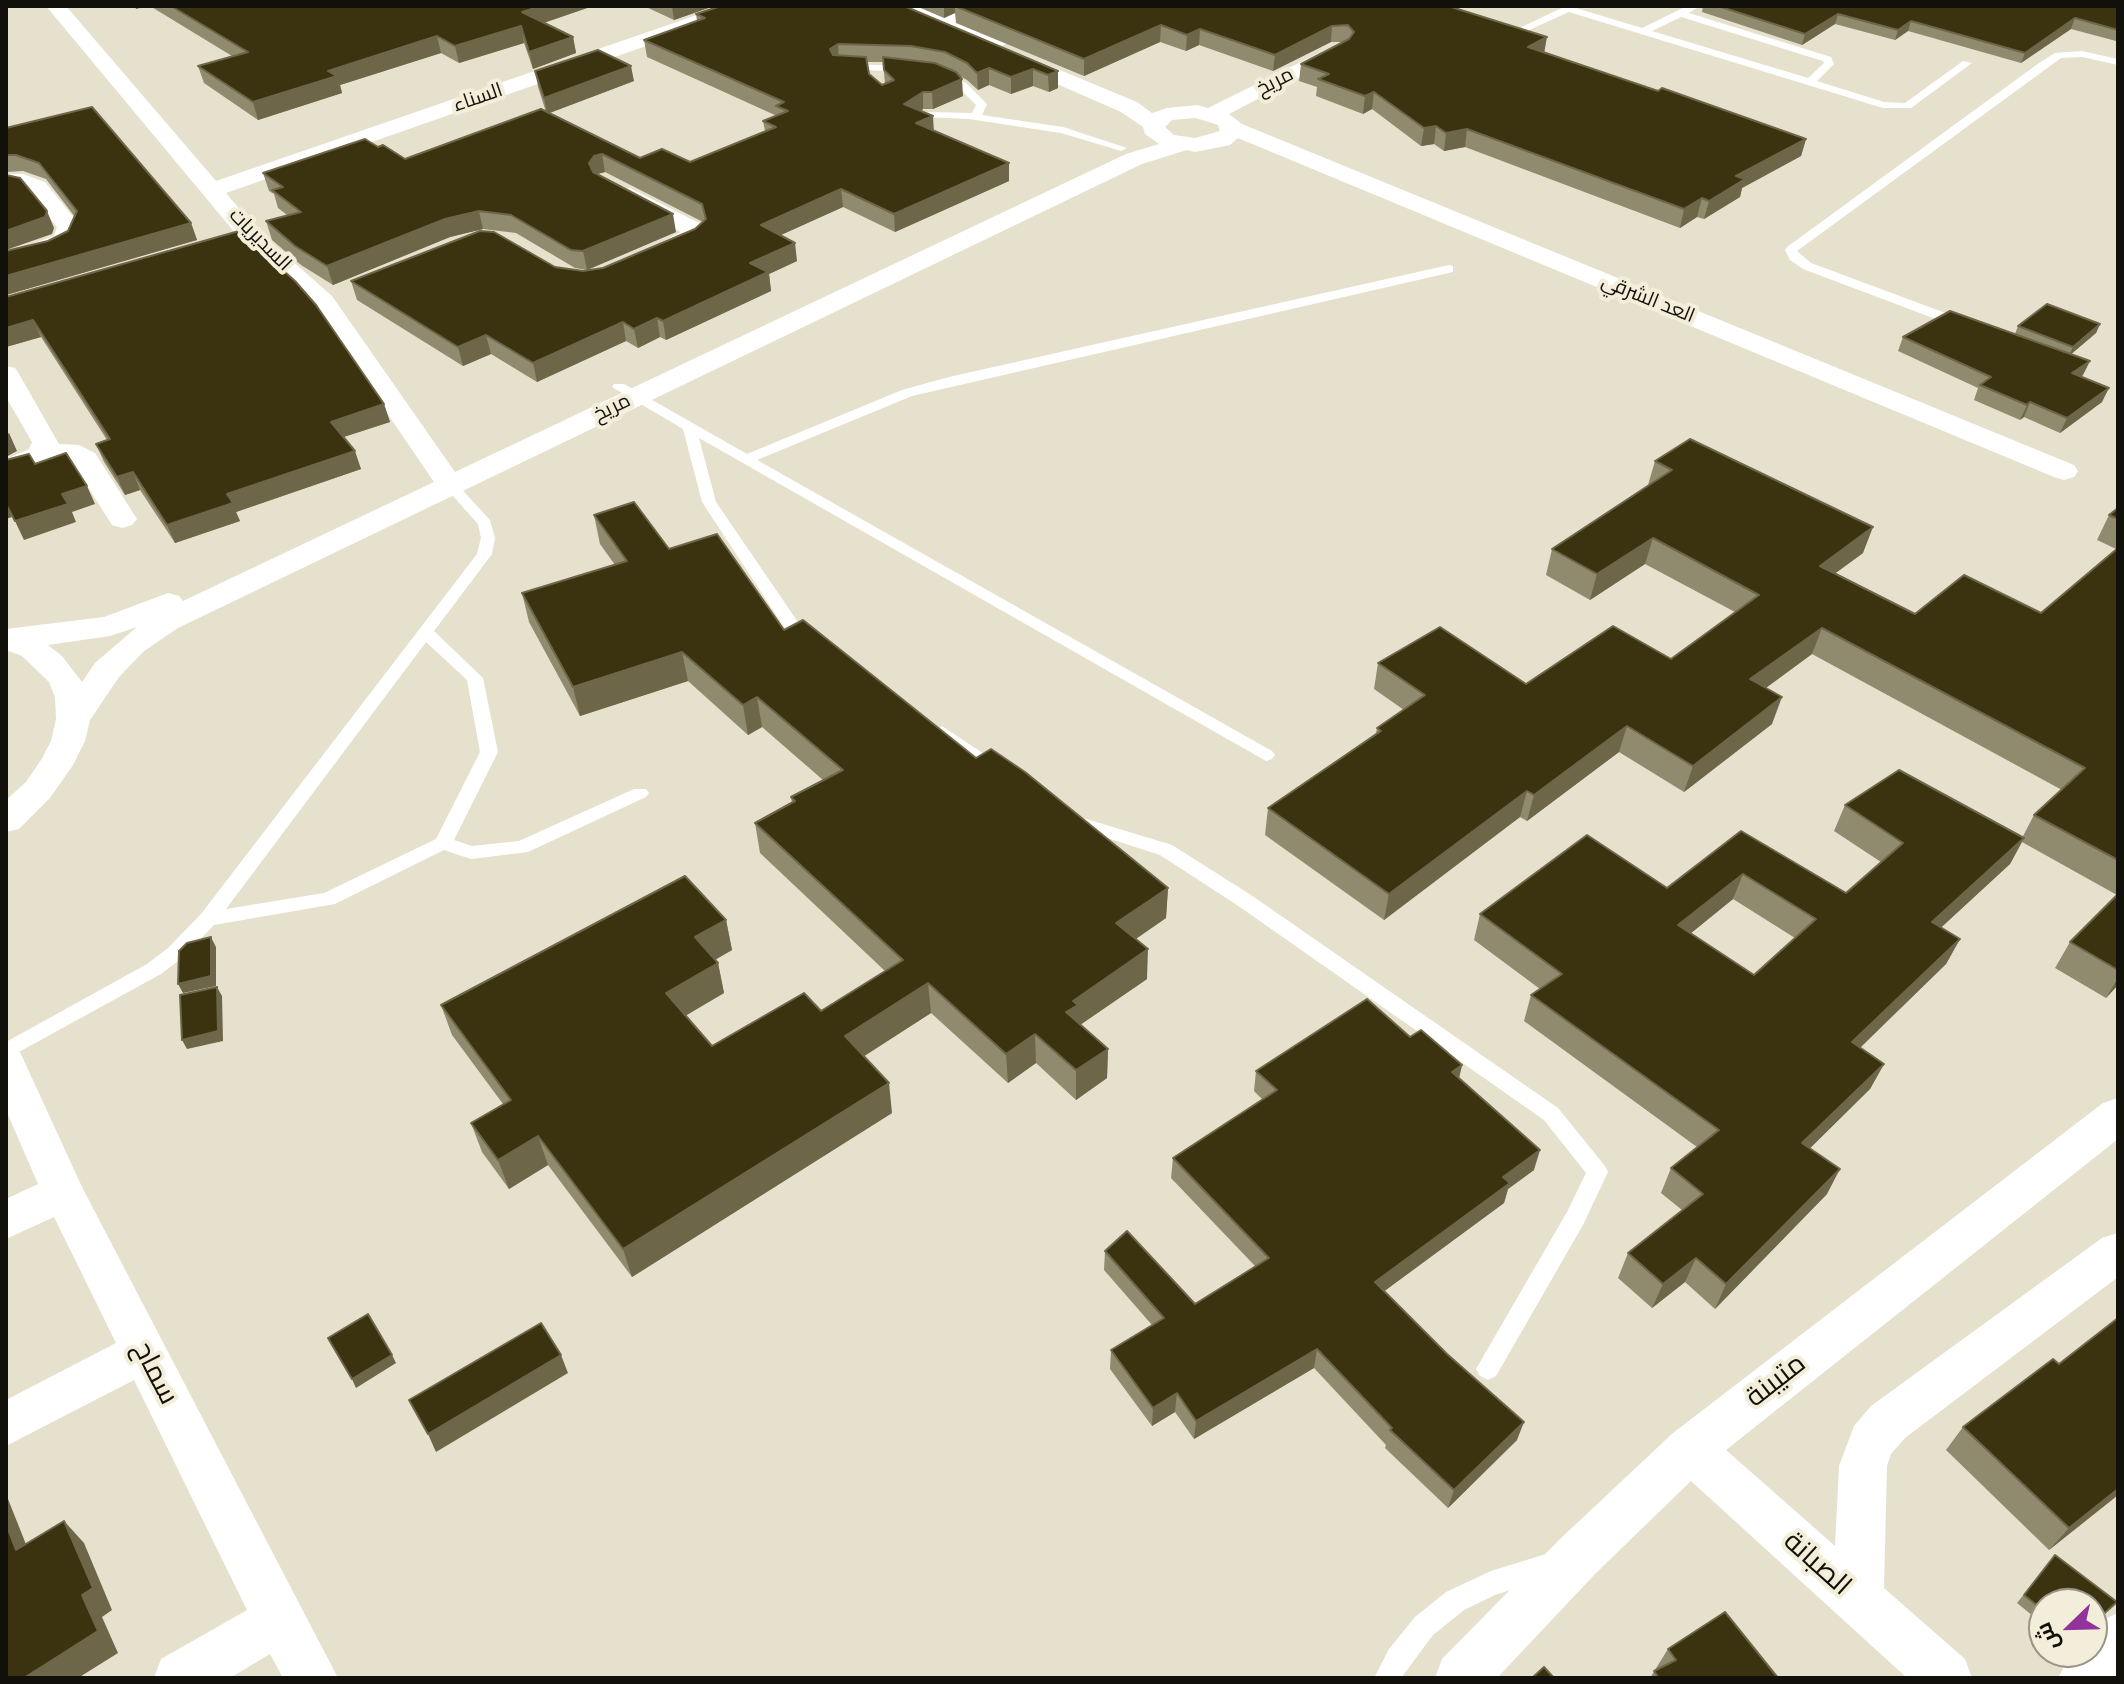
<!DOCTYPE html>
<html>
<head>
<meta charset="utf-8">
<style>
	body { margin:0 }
	#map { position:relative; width:2124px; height:1684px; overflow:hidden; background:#e6e1cd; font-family:"Fira Sans Condensed",Cairo,sans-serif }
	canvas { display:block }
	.frame { position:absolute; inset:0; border:8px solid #12100a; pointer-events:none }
	.north { position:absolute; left:2028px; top:1588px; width:80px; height:80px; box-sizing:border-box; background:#f3eeda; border:2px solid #999587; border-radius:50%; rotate:247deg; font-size:22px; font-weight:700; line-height:32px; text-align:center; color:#12100a }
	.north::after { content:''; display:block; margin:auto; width:28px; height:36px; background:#92329b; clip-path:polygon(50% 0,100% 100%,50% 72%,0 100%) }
</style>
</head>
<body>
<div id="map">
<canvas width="2124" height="1684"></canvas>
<div class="frame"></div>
<div class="north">ش</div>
</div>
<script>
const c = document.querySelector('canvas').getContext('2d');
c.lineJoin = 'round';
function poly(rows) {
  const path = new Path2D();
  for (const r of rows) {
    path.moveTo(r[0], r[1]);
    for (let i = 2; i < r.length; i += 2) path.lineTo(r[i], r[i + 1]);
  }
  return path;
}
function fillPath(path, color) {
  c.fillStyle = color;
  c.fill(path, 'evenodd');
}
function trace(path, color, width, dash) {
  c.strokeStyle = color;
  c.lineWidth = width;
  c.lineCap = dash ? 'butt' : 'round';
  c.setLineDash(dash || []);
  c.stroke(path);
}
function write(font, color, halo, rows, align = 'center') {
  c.font = font + ' "Fira Sans Condensed",Cairo,sans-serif';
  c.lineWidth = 8;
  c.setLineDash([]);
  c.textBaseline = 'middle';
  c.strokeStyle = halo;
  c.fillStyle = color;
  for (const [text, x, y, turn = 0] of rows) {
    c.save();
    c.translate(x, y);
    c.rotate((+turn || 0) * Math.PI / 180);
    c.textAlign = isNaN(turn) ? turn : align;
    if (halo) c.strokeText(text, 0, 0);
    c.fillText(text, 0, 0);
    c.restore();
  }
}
const service = poly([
	[1566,6,1578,6,1576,8,1642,28,1687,6,1700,6,1689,13,1831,57,1834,64,1817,81,1884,102,1905,103,1963,61,1972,63,1911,108,1883,108,1569,12,1518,35,1509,33,1566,6],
	[1681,17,1823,61,1824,63,1808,78,1652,31,1681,17],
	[2082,51,2118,59,2118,65,2082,57,2061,58,1797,251,1811,263,1967,321,1967,327,1957,327,1803,269,1790,260,1785,250,1787,247,2039,63,2055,53,2082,51],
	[846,64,908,66,913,69,908,72,842,69,841,67,846,64],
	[937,73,945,73,966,83,987,104,982,115,1063,127,1127,148,1121,151,1061,133,969,119,921,117,920,115,925,112,972,113,976,105,958,87,937,77,937,73],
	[1449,265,1453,266,1453,272,912,396,757,460,1272,751,1275,755,1272,759,1266,761,699,438,716,502,800,625,817,640,815,644,803,644,788,633,702,502,683,429,612,387,614,384,624,384,747,454,902,390,949,377,1449,265],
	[450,481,455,482,490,520,495,538,492,554,434,631,483,678,498,752,454,840,472,846,519,841,634,789,646,789,649,793,646,797,528,852,471,859,444,850,335,904,214,925,182,958,161,974,6,1059,6,1042,147,964,168,948,201,914,477,554,481,538,478,524,443,485,450,481],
	[426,642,467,680,480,752,436,839,324,893,226,909,426,642],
	[942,726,1002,766,1005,770,1002,774,990,774,936,736,934,732,942,726],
	[1070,814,1172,845,1251,895,1558,1108,1605,1166,1608,1172,1583,1225,1496,1376,1488,1380,1480,1376,1476,1369,1567,1212,1586,1173,1544,1120,1237,905,1160,855,1064,824,1061,820,1064,816,1070,814],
	[1549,1553,1558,1556,1562,1565,1558,1574,1495,1595,1464,1610,1433,1635,1401,1678,1374,1678,1389,1649,1415,1617,1446,1592,1491,1571,1549,1553]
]);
const minor = poly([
	[46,6,66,6,216,181,723,6,752,6,749,10,226,193,257,230,332,296,455,472,1126,154,1159,144,1145,134,1143,127,1121,112,1007,62,1004,58,1007,54,1021,54,1137,102,1152,113,1167,108,1197,105,1208,108,1339,43,1349,49,1346,53,1229,114,1242,124,2074,465,2078,471,2074,477,2064,480,2054,477,1238,138,1230,145,1195,152,1187,150,1142,164,178,628,144,651,119,677,90,720,85,741,73,765,50,798,19,829,6,832,6,800,26,782,41,760,51,741,56,719,55,697,49,682,22,656,6,650,6,629,104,617,168,593,179,596,183,601,434,482,314,306,241,240,46,6],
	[1196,118,1218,125,1220,131,1195,138,1174,135,1165,127,1172,120,1196,118],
	[137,627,95,663,82,682,62,656,48,645,110,636,137,627],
	[912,6,939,6,1009,36,1012,40,1002,46,995,44,915,10,912,6],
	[6,174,23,174,45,182,81,227,74,245,54,255,6,268,6,253,54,236,57,227,29,192,6,188,6,174],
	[630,188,703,225,707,230,697,245,666,259,648,259,645,254,648,249,681,232,622,200,618,195,622,190,630,188],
	[6,366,15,368,19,374,59,444,79,445,95,453,137,519,132,525,122,528,112,525,74,465,65,460,47,462,6,478,6,459,29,449,32,442,6,397,6,366],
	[6,1047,20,1052,82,1187,338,1678,283,1678,270,1654,230,1678,154,1678,161,1659,247,1610,134,1380,6,1446,6,1400,116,1343,54,1217,6,1239,6,1199,38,1184,6,1110,6,1047],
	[2118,1098,2118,1139,1726,1450,1835,1546,1839,1466,1854,1426,1871,1406,2102,1238,2118,1233,2118,1277,1905,1438,1891,1454,1887,1466,1884,1588,1965,1659,1972,1678,1907,1678,1691,1481,1596,1573,1497,1678,1435,1678,1442,1659,1560,1539,1673,1433,2103,1103,2118,1098],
	[2118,1613,2118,1678,2058,1678,2072,1652,2092,1652,2092,1629,2100,1621,2118,1613]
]);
const wall = poly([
	[150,6,593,6,544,23,573,37,576,53,533,69,524,43,459,63,441,53,340,85,342,93,258,120,204,83,198,66,232,56],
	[644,6,714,6,674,20],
	[721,6,1058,71,1058,88,1049,92,1033,86,1011,94,989,85,978,90,967,80,960,76,963,96,933,109,923,109,921,111,934,131,1009,181,895,232,843,207,781,235,797,261,769,274,771,291,666,340,660,337,638,348,626,341,537,382,491,354,463,366,357,300,351,281,555,267,583,271,603,268,695,229,703,222,605,172,598,174,676,232,587,270,575,268,516,233,483,229,450,237,333,285,301,265,272,240,266,221,287,215,278,208,274,194,269,191,263,173,378,147,405,159,546,112,538,87,535,71,634,81,549,113,640,158,690,162,765,131,763,121,777,116,647,57,644,40,697,21,696,14],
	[867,62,883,62,885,84,882,85,869,74],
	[916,6,1460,6,1455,8,1544,53,1806,139,1801,156,1742,188,1740,197,1704,219,1697,217,1680,228,1465,147,1444,151,1434,144,1421,146,1372,109,1363,114,1316,96,1317,87,1299,81,1301,64,1343,42,1331,42,1273,71,1199,45,1186,51,1160,42,1084,76,956,23,955,13,944,18],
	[1703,6,2115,6,2118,7,2118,39,2116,41,2071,29,2021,63,1908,31,1895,40,1835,24,1802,45,1702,12],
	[6,128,191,223,197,240,6,295,6,251,48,241,68,231,75,217,46,179,23,171,6,172],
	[6,297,384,404,390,422,344,437,361,469,236,512,240,521,175,543,140,490,125,495,104,462,96,444,107,440,41,337,6,347],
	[2100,324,2096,333,2071,354,2083,375,2081,377,2102,402,2060,433,2024,417,2020,420,1974,400,1978,388,1898,351,1903,337,2015,334,2018,326],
	[1655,461,1863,553,1835,573,1915,614,2041,613,2116,549,2097,540,2109,515,2118,508,2118,985,2106,998,2055,968,2070,942,2117,895,2022,842,2010,864,1941,927,1960,939,1946,964,1860,1048,1884,1064,1870,1089,1810,1148,1827,1194,1715,1309,1685,1282,1652,1308,1618,1278,1628,1253,1682,1210,1661,1193,1671,1168,1697,1147,1524,1021,1531,995,1540,989,1474,940,1480,914,1667,888,1741,831,1846,893,1881,862,1834,831,1845,805,2022,838,2034,815,2062,790,1812,654,1766,688,1772,724,1684,792,1619,752,1527,821,1520,817,1384,920,1265,835,1268,808,1376,733,1377,728,1404,710,1374,689,1378,663,1526,684,1671,659,1735,612,1645,564,1590,600,1546,575,1552,549,1648,485],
	[1733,899,1795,938,1754,975,1691,933],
	[594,515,669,549,784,630,976,758,1168,888,1166,918,1136,939,1147,979,1080,1025,1108,1049,1107,1078,1076,1100,1036,1063,1008,1083,931,1013,863,1056,892,1113,632,1277,548,1165,509,1189,482,1152,471,1123,503,1104,452,1035,441,1005,726,920,732,950,715,960,718,963,724,993,685,1016,712,1046,821,1011,885,971,760,853,755,823,792,803,791,797,823,780,762,727,748,735,688,681,580,716,529,622,522,593,615,565,600,544],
	[1462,1065,1459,1079,1534,1170,1508,1189,1504,1203,1384,1291,1517,1440,1448,1508,1385,1448,1386,1445,1314,1368,1194,1439,1175,1412,1152,1426,1110,1369,1111,1350,1152,1325,1104,1270,1105,1251,1195,1304,1255,1266,1171,1178,1173,1158,1263,1100,1254,1091,1256,1071],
	[2118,1318,2118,1495,2049,1550,1946,1450,1963,1427,2059,1364],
	[2055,1555,2117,1602,2109,1610,2044,1604,2044,1625,2017,1603],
	[1668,1649,1778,1678,1650,1678]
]);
const shadedWall = poly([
	[135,6,147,6,136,9],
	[541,6,593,6,525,29,522,12],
	[672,6,714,6,674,20],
	[944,6,969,6,955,6,955,13,944,18],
	[1838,14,1835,24,1802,45,1805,34],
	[2075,18,2071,29,2021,63,2025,53],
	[1911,21,1908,31,1895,40,1898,30],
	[1161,25,1160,42,1084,76,1084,59],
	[521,26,524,43,459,63,455,46],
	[1332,26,1331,42,1273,71,1275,55],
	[1200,29,1199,45,1186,51,1187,35],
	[437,36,441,53,340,85,342,93,258,120,253,102,328,71],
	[573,37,576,53,533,69,529,52],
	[1547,37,1544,54,1528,47],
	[838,44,839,61,831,66,830,49],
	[631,66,634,81,547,114,544,98],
	[989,68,989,85,978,90,977,73],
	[1033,69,1033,86,1011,94,1011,77],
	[1058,71,1058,88,1049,92,1048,75],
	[962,79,963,96,933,109,932,92],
	[923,92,923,109,905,121,904,104],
	[1374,92,1372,109,1363,114,1365,96],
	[933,116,934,133,916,123],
	[1436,126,1434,144,1421,146,1424,128],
	[1467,129,1465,147,1444,151,1446,133],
	[1806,139,1801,156,1742,188,1740,197,1704,219,1709,201,1736,176],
	[602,154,605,172,597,174,592,180,589,163,594,156],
	[1009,163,1009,181,895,232,894,214],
	[841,189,843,207,763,243,761,225],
	[1702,198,1697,217,1680,228,1684,209],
	[47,211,54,228,52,234,6,250,6,231],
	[479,211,483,229,450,237,333,285,327,266,445,219],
	[673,214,676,232,587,270,583,251],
	[191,223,197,240,6,295,6,276],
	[795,243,797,261,769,274,771,291,666,340,663,321,750,263],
	[657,318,660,337,638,348,634,329],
	[33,320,41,337,6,347,6,328],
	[623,322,626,341,537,382,533,363],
	[2100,324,2096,333,2069,356,2073,347],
	[486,335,491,354,463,366,458,347],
	[2090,361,2083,375,2065,388,2072,373],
	[2109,388,2102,402,2060,433,2067,418],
	[2030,402,2024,417,2020,420,2027,405],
	[384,404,390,422,337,439,331,422],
	[9,433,17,451,6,457,6,435],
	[355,451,361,469,236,512,240,521,175,543,167,525,227,494],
	[133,472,140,490,125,495,117,477],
	[87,486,95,504,72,512,76,522,24,540,15,521,62,494],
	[6,505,12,517,6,519],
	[1873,527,1863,553,1810,592,1820,566],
	[1653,538,1645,564,1590,600,1597,574],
	[1822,628,1812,654,1741,706,1750,679],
	[682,652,688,681,580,716,573,687],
	[757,697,762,727,748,735,743,705],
	[1782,697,1772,724,1684,792,1693,766],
	[1627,726,1619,752,1527,821,1534,795],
	[1527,791,1520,817,1384,920,1389,894],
	[2024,838,2010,864,1919,948,1932,922],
	[1743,874,1733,899,1669,951,1678,925],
	[1168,888,1166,918,1115,953,1116,923],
	[726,920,732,950,702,967,695,937],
	[211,937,216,947,216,986,183,993,178,984],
	[1960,939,1946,964,1839,1068,1852,1042],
	[1148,949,1147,979,1077,1027,1066,1012,1073,1001],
	[718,963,724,993,673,1023,666,993],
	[2118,978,2118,985,2106,998],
	[928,983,931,1013,849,1066,845,1036],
	[217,987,222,996,223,1041,187,1049,182,1040],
	[1035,1034,1036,1063,1008,1083,1006,1054],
	[1108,1049,1107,1078,1076,1100,1076,1070],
	[1884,1064,1870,1089,1790,1168,1802,1143],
	[1462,1065,1457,1085,1452,1072],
	[889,1083,892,1113,632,1277,623,1249],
	[538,1136,548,1165,509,1189,498,1160],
	[1540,1150,1534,1170,1508,1189,1504,1203,1371,1301,1375,1282,1503,1177],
	[1840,1169,1827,1194,1715,1309,1726,1284],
	[1696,1258,1685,1282,1652,1308,1663,1284],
	[1317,1349,1314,1368,1194,1439,1196,1421],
	[392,1355,396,1363,356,1388,352,1379],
	[561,1355,568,1373,436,1452,428,1434],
	[1177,1393,1175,1412,1152,1426,1153,1408],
	[1524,1422,1517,1440,1448,1508,1454,1490],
	[2118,1489,2118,1495,2049,1550,2069,1528],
	[6,1494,37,1572,16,1550,6,1524],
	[64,1521,84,1543,112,1610,102,1617,118,1653,78,1678,24,1678,82,1595]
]);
const building = poly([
	[171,6,541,6,522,12,573,37,529,52,521,26,455,46,437,36,328,71,337,76,253,102,198,66,248,52,171,6],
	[721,6,904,6,1058,71,1048,75,1033,69,1011,77,989,68,977,73,967,63,945,52,911,46,838,44,830,49,833,55,866,57,869,74,882,85,894,80,884,70,883,57,935,63,956,72,962,79,932,92,923,92,904,104,933,116,916,123,1009,163,894,214,841,189,761,225,795,243,750,263,768,272,663,321,657,318,634,329,623,322,533,363,486,335,458,347,351,281,480,231,494,232,555,267,583,271,603,268,695,229,706,219,702,204,602,154,594,156,589,163,593,172,673,214,583,251,571,250,511,215,479,211,445,219,327,266,295,246,266,221,301,212,272,190,283,187,263,173,365,139,378,147,383,145,405,159,541,109,640,158,662,149,690,162,776,127,763,121,788,111,776,106,784,102,644,40,705,18,696,14,721,6],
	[955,6,1448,6,1547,37,1528,47,1658,91,1662,88,1806,139,1736,176,1745,179,1709,201,1702,198,1684,209,1467,129,1446,133,1436,126,1424,128,1374,92,1365,96,1318,79,1329,74,1301,64,1349,39,1354,32,1348,25,1332,26,1275,55,1200,29,1187,35,1161,25,1084,59,955,6],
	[1718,6,2115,6,2118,7,2118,30,2075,18,2025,53,1911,21,1898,30,1838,14,1805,34,1718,6],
	[598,50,631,66,544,98,535,71,598,50],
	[92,107,191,223,6,276,6,251,48,241,68,231,77,211,39,163,16,155,6,155,6,128,92,107],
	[6,175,20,178,47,211,45,217,6,231,6,175],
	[239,231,295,281,316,305,384,404,331,422,355,451,227,494,233,503,167,525,133,472,117,477,96,444,110,439,33,320,6,328,6,297,239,231],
	[2047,304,2100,324,2073,347,2018,326,2047,304],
	[1950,311,2090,361,2072,373,2109,388,2067,418,2030,402,2027,405,1980,385,1991,377,1903,337,1950,311],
	[1690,439,1873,527,1820,566,1915,614,1964,575,2041,613,2118,548,2118,860,2034,815,2085,768,1822,628,1750,679,1782,697,1693,766,1627,726,1534,795,1527,791,1389,894,1268,808,1381,731,1377,728,1425,695,1378,663,1440,627,1526,684,1613,626,1671,659,1759,595,1653,538,1597,574,1552,549,1672,470,1655,461,1690,439],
	[66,453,87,486,62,494,68,504,15,521,6,504,6,460,29,454,35,464,66,453],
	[634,502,669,549,717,534,784,630,803,620,976,758,991,749,1025,772,1168,888,1116,923,1148,949,1073,1001,1078,1005,1066,1012,1108,1049,1076,1070,1035,1034,1006,1054,928,983,845,1036,889,1083,623,1249,538,1136,498,1160,471,1123,511,1100,441,1005,685,876,726,920,695,937,718,963,666,993,712,1046,804,993,821,1011,903,960,755,823,795,801,791,797,843,770,757,697,743,705,682,652,573,687,522,593,627,561,594,515,634,502],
	[2118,508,2118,519,2109,515,2118,508],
	[1899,770,2024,838,1932,922,1960,939,1852,1042,1884,1064,1802,1143,1840,1169,1726,1284,1696,1258,1663,1284,1628,1253,1703,1194,1671,1168,1719,1130,1531,995,1562,974,1480,914,1587,835,1667,888,1741,831,1846,893,1903,843,1845,805,1899,770],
	[1743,874,1816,919,1754,975,1678,925,1743,874],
	[2118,894,2118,970,2070,942,2118,894],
	[211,937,211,976,178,984,179,951,187,943,211,937],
	[217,987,218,1031,182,1040,180,995,217,987],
	[1367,999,1410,1037,1421,1030,1462,1065,1452,1072,1540,1150,1503,1177,1510,1183,1375,1282,1447,1354,1524,1422,1454,1490,1390,1430,1392,1428,1317,1349,1196,1421,1177,1393,1153,1408,1111,1350,1164,1318,1105,1251,1127,1231,1195,1304,1269,1258,1173,1158,1277,1090,1256,1071,1367,999],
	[368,1314,392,1355,352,1379,328,1338,368,1314],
	[2118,1318,2118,1489,2069,1528,1963,1427,2053,1359,2059,1364,2118,1318],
	[541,1323,561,1355,428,1434,409,1400,541,1323],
	[64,1521,93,1588,82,1595,98,1631,24,1678,6,1678,6,1524,16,1550,64,1521],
	[2055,1555,2117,1602,2098,1619,2097,1629,2092,1636,2092,1604,2044,1604,2044,1611,2024,1595,2055,1555],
	[1725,1612,1778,1678,1659,1678,1654,1671,1676,1660,1668,1649,1725,1612],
	[1544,1667,1554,1678,1532,1678,1544,1667]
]);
const farStreetnames = [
	["مريخ",1275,82,-27],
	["السناء",478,98,-19],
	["السديريات",260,240,45],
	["العد الشرقي",1648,299,22],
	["مريخ",612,408,-26]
];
const nearStreetnames = [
	["سماح",155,1373,63],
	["متيبنة",1776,1381,-38],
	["الصبانة",1817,1564,42]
];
fillPath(service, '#fff');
fillPath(minor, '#fff');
fillPath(wall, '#908a6e');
fillPath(shadedWall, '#6e6649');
fillPath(building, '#3b3210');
trace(building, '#6e6649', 2);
write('20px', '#12100a', '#f3eeda', farStreetnames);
write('28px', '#12100a', '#f3eeda', nearStreetnames);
</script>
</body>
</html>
